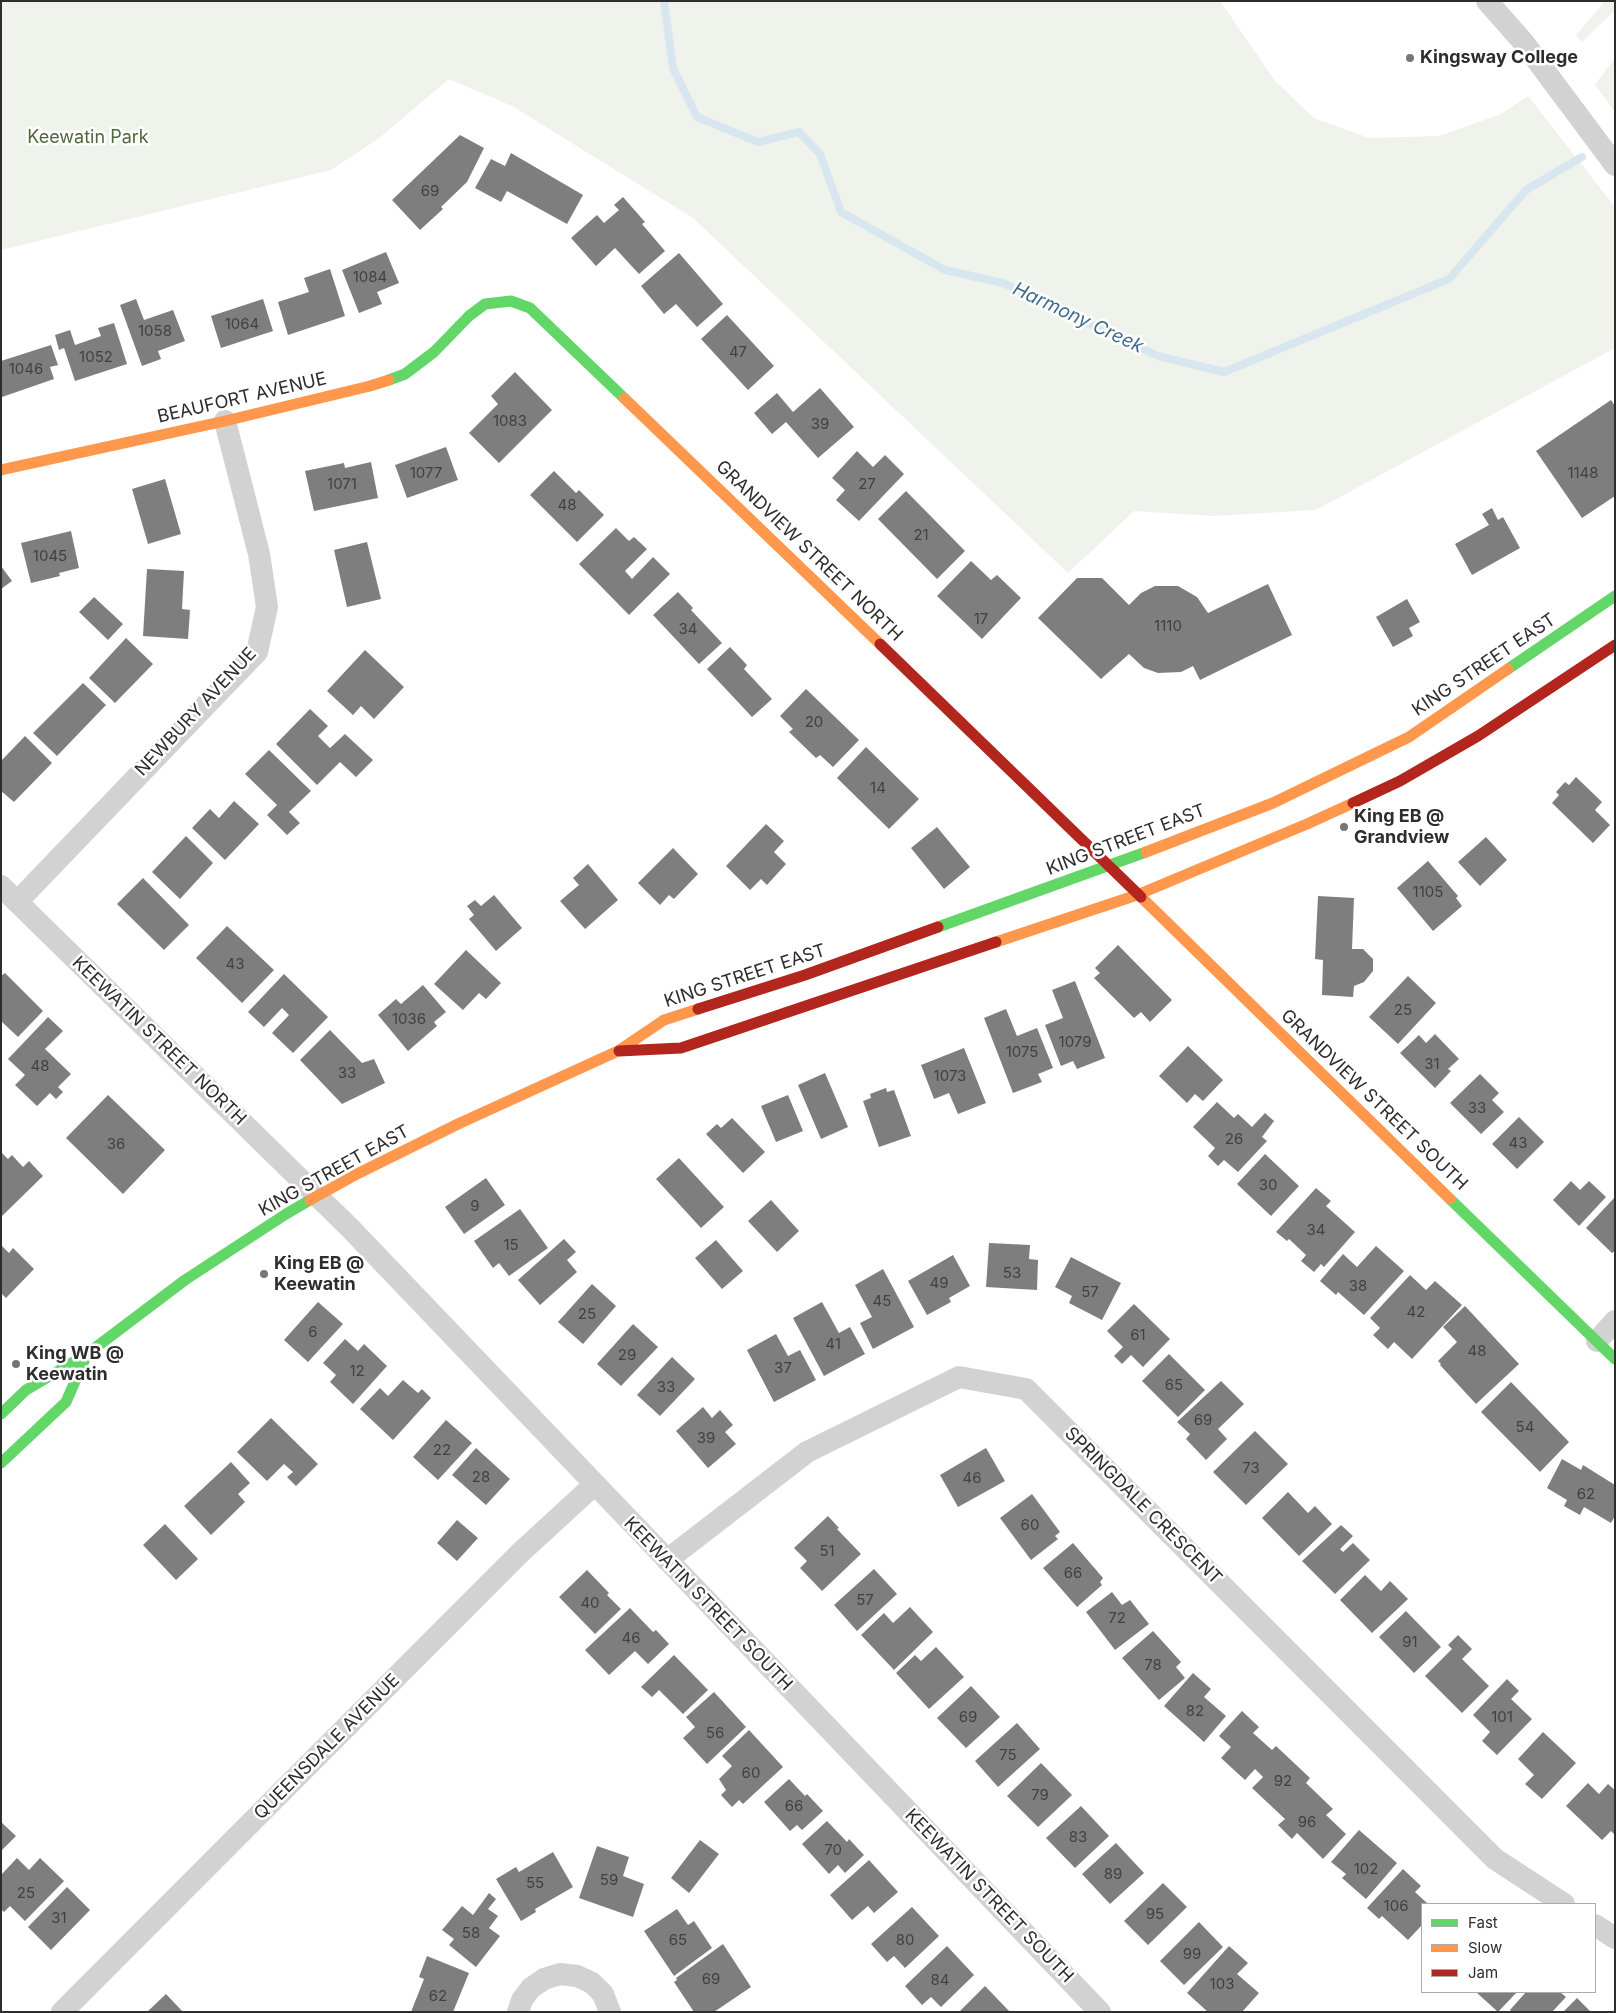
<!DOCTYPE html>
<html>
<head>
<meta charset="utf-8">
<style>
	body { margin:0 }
	#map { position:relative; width:1616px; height:2013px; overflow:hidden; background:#fff; font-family:Inter,sans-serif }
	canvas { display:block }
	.frame { position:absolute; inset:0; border:2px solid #2d2d2d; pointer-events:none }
	.legend { position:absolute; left:1421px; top:1903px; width:175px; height:90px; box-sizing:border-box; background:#fff; border:1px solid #ababab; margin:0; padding:6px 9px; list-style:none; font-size:15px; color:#2d2d2d }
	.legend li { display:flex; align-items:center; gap:10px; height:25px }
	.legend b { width:25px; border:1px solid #ababab }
</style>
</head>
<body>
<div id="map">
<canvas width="1616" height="2013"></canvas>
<div class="frame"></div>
<ul class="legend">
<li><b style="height:6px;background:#63d668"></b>Fast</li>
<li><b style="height:6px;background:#ff974d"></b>Slow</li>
<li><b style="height:6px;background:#b3261e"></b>Jam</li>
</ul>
</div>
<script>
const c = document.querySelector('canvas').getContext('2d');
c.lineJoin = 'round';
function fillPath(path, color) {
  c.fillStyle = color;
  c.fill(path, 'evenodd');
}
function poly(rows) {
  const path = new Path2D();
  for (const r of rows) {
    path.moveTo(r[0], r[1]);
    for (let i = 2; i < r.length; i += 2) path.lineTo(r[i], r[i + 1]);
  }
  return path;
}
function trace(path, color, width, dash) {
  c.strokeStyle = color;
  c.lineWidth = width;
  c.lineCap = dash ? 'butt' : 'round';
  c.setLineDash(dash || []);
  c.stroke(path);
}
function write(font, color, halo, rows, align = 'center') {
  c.font = font + ' Inter,sans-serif';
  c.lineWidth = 5;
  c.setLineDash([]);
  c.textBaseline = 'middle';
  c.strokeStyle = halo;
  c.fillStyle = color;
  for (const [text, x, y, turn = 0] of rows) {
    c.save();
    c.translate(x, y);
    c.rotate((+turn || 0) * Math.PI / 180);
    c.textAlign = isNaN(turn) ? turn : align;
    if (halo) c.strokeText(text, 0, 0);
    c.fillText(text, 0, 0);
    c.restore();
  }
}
const green = poly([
	[1,1,1220,1,1276,82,1314,118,1369,138,1439,136,1501,114,1528,96,1615,207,1615,348,1316,510,1213,516,1134,511,1068,573,693,218,512,106,449,79,378,139,331,170,1,250],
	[1605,1,1615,1,1615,10,1582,42,1576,35],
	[1615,58,1615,112,1595,85]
]);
const stream = poly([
	[664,1,673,68,697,117,758,142,799,132,820,154,841,212,945,270,1003,283,1158,356,1224,372,1449,279,1526,190,1582,157]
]);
const building = poly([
	[460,135,484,148,467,182,441,207,443,209,420,230,392,200],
	[511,153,583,195,567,224,507,191,501,202,475,188,491,159,505,166],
	[623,197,645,222,642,224,665,251,639,274,615,248,596,266,571,238,597,215,604,223,619,210,614,205],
	[386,252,399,283,377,292,382,304,359,313,342,270],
	[679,253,723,304,697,327,676,304,664,314,641,286],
	[330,269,345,316,288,335,278,302,309,292,304,278],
	[136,299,144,320,173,310,185,341,158,351,161,359,142,366,120,305],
	[263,299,273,331,221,348,211,316],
	[727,315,774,366,748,390,701,339],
	[114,323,127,364,75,381,64,348,59,350,55,335,70,330,75,345,101,336,98,328],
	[51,345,58,365,50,367,54,379,2,397,1,361],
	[515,372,552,410,499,463,469,433,498,404,491,396],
	[820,388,854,427,818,458,786,422,772,434,754,413,777,393,793,412],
	[1611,400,1615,406,1615,496,1582,518,1536,451],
	[446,447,458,480,407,498,395,465],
	[857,451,873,467,885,455,904,474,859,521,836,500,845,490,832,478],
	[371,462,378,498,314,511,305,471,344,463,345,468],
	[554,471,576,493,579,490,604,515,577,542,530,495],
	[165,479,181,534,148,544,132,489],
	[906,491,965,551,937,579,878,519],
	[1492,508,1498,520,1503,517,1520,548,1472,575,1455,544,1489,525,1482,514],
	[616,528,629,541,634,537,647,549,625,571,632,579,653,557,670,574,629,615,579,564],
	[71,531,79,568,59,573,60,576,31,583,21,543],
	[367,542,381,599,347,607,334,550],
	[971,561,991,580,997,575,1021,598,982,639,937,596],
	[1,566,12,581,1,589],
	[147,569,184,571,182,609,190,610,188,639,143,636],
	[1077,578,1102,578,1129,605,1141,593,1155,586,1178,586,1197,597,1208,613,1268,584,1292,635,1200,680,1193,666,1181,672,1158,673,1144,668,1129,654,1101,679,1038,618],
	[678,592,693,608,691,610,722,643,699,664,653,615],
	[94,597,123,624,108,640,79,612],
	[1407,599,1420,622,1409,628,1413,636,1393,647,1376,617],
	[126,638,153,664,115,703,89,678],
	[730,647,747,665,744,669,772,699,752,717,707,669],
	[365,650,404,687,374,719,361,706,353,715,327,691],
	[83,683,106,705,57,756,33,733],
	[806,689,859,740,833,767,820,755,816,758,789,732,793,729,780,716],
	[310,709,328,726,318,736,330,748,345,734,373,760,356,777,340,762,317,785,276,744],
	[25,736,52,763,14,802,1,791,1,761],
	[866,747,919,799,889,829,837,778],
	[269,750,311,791,289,812,300,823,287,835,267,815,277,805,245,774],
	[1576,777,1602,802,1595,810,1610,825,1593,843,1552,803,1559,795,1556,792,1565,782,1569,785],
	[234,801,259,824,225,860,192,828,210,809,219,818],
	[766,824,784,841,774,852,786,864,767,885,761,879,750,890,726,866],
	[937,827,970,867,944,889,911,848],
	[186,836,213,863,180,899,152,872],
	[1486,837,1507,860,1480,886,1458,862],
	[673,848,698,874,674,899,669,895,660,905,638,883],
	[1428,861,1458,896,1456,898,1462,906,1433,931,1397,888],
	[588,864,618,900,585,929,560,901,579,885,573,878],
	[143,878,189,925,164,950,117,904],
	[494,895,522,928,496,951,469,919,474,915,467,906,475,900,481,906],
	[1318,896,1354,898,1352,949,1363,949,1373,959,1373,971,1364,982,1354,986,1353,997,1322,995,1323,960,1315,959],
	[227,926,274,970,242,1003,196,958],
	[1118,945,1172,1000,1150,1022,1141,1012,1134,1018,1094,978,1100,973,1095,968],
	[466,950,501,983,486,999,479,993,463,1010,434,984],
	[5,973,43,1011,18,1037,1,1021,1,976],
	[284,974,328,1017,293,1053,272,1033,289,1015,282,1008,264,1027,248,1012],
	[1408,976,1436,1003,1398,1044,1369,1017],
	[1075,981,1105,1058,1077,1069,1073,1061,1061,1066,1045,1025,1063,1018,1052,990],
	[423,985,446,1012,434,1022,437,1026,408,1051,378,1015,396,999,401,1004],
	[1006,1009,1017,1036,1037,1028,1053,1068,1038,1074,1042,1082,1013,1093,984,1018],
	[48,1017,63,1031,45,1049,71,1074,58,1087,63,1092,56,1099,50,1093,37,1106,15,1085,25,1075,8,1059],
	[330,1030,362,1063,374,1059,385,1083,342,1104,300,1060],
	[1435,1034,1459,1059,1448,1069,1451,1071,1435,1088,1400,1053,1419,1035,1426,1043],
	[1188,1046,1223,1080,1203,1101,1195,1094,1187,1103,1159,1076],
	[964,1048,986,1103,958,1114,949,1093,934,1099,921,1065],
	[825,1073,848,1127,821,1139,798,1085],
	[1480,1074,1499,1093,1492,1100,1504,1112,1481,1134,1450,1103],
	[886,1088,887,1092,894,1090,911,1136,879,1147,863,1101,871,1098,870,1094],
	[108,1095,165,1150,123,1194,66,1138],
	[788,1095,803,1131,776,1142,761,1106],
	[1217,1102,1234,1118,1238,1114,1252,1127,1265,1113,1274,1121,1262,1137,1267,1141,1238,1172,1224,1160,1218,1166,1208,1156,1215,1148,1193,1127],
	[1519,1117,1544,1142,1517,1169,1492,1144],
	[732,1118,765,1152,743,1173,706,1134,717,1124,721,1128],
	[1,1152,8,1159,12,1155,23,1167,29,1161,43,1176,1,1217],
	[1265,1154,1299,1186,1271,1216,1237,1184],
	[679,1158,724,1207,701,1228,656,1179],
	[486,1178,505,1205,464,1234,445,1207],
	[1571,1181,1580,1190,1589,1181,1606,1197,1579,1226,1553,1200],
	[1316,1188,1331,1201,1326,1206,1355,1232,1324,1267,1321,1264,1314,1272,1301,1261,1306,1255,1289,1239,1287,1241,1276,1232],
	[1615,1197,1615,1251,1612,1253,1586,1228],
	[771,1200,799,1231,777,1252,748,1221],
	[520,1209,548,1248,509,1276,499,1263,493,1268,474,1241],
	[564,1239,576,1252,567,1260,577,1272,540,1305,518,1280],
	[716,1240,743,1271,722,1289,695,1258],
	[989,1243,1030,1245,1029,1259,1038,1260,1037,1290,986,1287],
	[1,1245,9,1253,13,1248,34,1269,6,1298,1,1293],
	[1376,1246,1404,1271,1364,1315,1338,1292,1336,1295,1320,1281,1343,1254,1357,1267],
	[953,1255,970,1286,949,1298,951,1302,927,1315,908,1281],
	[1071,1257,1121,1283,1102,1320,1069,1303,1072,1296,1055,1287],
	[883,1269,914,1327,873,1349,860,1323,872,1317,855,1285],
	[1410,1275,1426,1290,1435,1281,1462,1305,1412,1359,1394,1342,1388,1349,1373,1335,1380,1328,1370,1318],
	[592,1284,616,1306,583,1344,558,1322],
	[318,1302,343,1324,308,1362,284,1340],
	[822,1302,839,1333,850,1327,865,1354,824,1376,793,1318],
	[1134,1304,1170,1339,1143,1367,1131,1355,1122,1364,1114,1356,1123,1347,1107,1331],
	[1465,1306,1519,1364,1476,1404,1440,1365,1441,1364,1438,1361,1457,1342,1443,1327],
	[633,1324,658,1347,621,1386,597,1364],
	[776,1334,788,1356,800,1350,816,1380,774,1402,747,1350],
	[345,1339,358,1351,364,1344,387,1366,353,1404,330,1382,336,1375,323,1363],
	[1169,1354,1205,1390,1178,1417,1142,1381],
	[672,1357,695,1379,660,1416,637,1395],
	[403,1380,418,1393,422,1389,431,1398,393,1440,360,1409,380,1388,388,1396],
	[1221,1381,1244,1404,1218,1429,1227,1439,1206,1460,1186,1439,1190,1434,1177,1422],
	[1511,1382,1569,1442,1540,1472,1481,1412],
	[703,1407,712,1418,720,1410,733,1425,725,1432,736,1444,708,1468,676,1431],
	[271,1418,318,1464,296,1486,287,1477,293,1472,284,1464,267,1481,237,1452],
	[446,1420,472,1443,438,1480,413,1457],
	[1255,1431,1288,1464,1246,1505,1213,1472],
	[476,1448,510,1479,486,1505,452,1475],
	[986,1448,1005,1481,958,1507,940,1475],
	[1562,1459,1581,1470,1583,1465,1615,1485,1615,1516,1611,1523,1584,1507,1580,1515,1564,1506,1567,1500,1547,1488],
	[231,1462,250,1483,238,1494,245,1502,211,1535,184,1506],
	[1288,1492,1308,1513,1315,1506,1332,1524,1299,1556,1262,1518],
	[1032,1494,1060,1532,1055,1536,1058,1539,1031,1560,1000,1518],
	[828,1516,839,1528,837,1529,861,1554,822,1591,800,1568,807,1561,794,1548],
	[457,1520,478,1538,457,1561,437,1543],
	[165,1524,198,1559,176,1580,143,1545],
	[1341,1525,1353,1536,1340,1549,1343,1552,1353,1543,1370,1560,1335,1594,1302,1561],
	[1073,1543,1103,1578,1100,1582,1102,1585,1077,1607,1043,1568],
	[874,1569,897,1594,857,1631,834,1605],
	[587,1570,609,1593,607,1595,621,1609,595,1634,559,1597],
	[1365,1575,1381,1591,1390,1581,1408,1599,1372,1633,1340,1600],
	[1112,1592,1122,1605,1130,1600,1149,1624,1115,1650,1086,1612],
	[910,1607,933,1632,894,1670,861,1635,884,1613,893,1623],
	[630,1608,653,1632,656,1630,669,1644,648,1664,635,1651,609,1675,585,1650],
	[1406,1611,1441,1647,1414,1673,1379,1637],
	[1153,1631,1181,1662,1176,1667,1185,1678,1159,1700,1122,1658],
	[1458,1635,1472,1649,1462,1659,1489,1686,1462,1713,1425,1676,1452,1649,1448,1645],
	[936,1647,964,1677,929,1709,896,1673,915,1655,921,1661],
	[674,1655,708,1690,683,1714,659,1690,652,1697,641,1687],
	[1193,1673,1211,1689,1204,1697,1226,1716,1204,1742,1164,1706],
	[1507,1679,1519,1691,1511,1699,1532,1719,1497,1755,1482,1741,1490,1732,1473,1715],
	[971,1686,1000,1717,966,1748,937,1718],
	[714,1692,746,1727,707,1764,683,1738,695,1727,686,1717],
	[1242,1711,1259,1727,1253,1733,1272,1750,1276,1746,1310,1778,1306,1783,1333,1809,1326,1815,1346,1834,1323,1859,1297,1833,1292,1839,1278,1825,1285,1819,1252,1788,1263,1777,1255,1769,1245,1780,1221,1758,1231,1747,1219,1736],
	[1017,1723,1040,1749,998,1787,975,1761],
	[749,1730,783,1767,743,1804,739,1800,732,1807,721,1795,726,1790,719,1779,732,1766,722,1756],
	[1543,1732,1576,1763,1542,1799,1525,1784,1534,1775,1518,1759],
	[1041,1763,1072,1795,1038,1827,1007,1796],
	[789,1779,805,1796,807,1794,823,1811,802,1830,797,1825,790,1831,764,1802],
	[1588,1783,1599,1794,1608,1784,1615,1790,1615,1835,1611,1831,1602,1840,1566,1806],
	[1081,1806,1109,1836,1075,1868,1046,1838],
	[827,1821,847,1842,849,1839,864,1855,845,1873,838,1865,829,1874,802,1844],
	[1,1822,16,1836,1,1851],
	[1359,1830,1397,1863,1366,1899,1342,1878,1346,1874,1331,1862],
	[700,1840,719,1854,689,1893,671,1878],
	[1116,1843,1144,1873,1110,1904,1082,1874],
	[597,1846,629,1857,623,1876,644,1884,633,1917,579,1898],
	[553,1852,573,1887,535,1909,536,1912,521,1921,496,1879,516,1867,519,1872],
	[17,1858,29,1870,40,1858,64,1881,25,1921,10,1906,4,1912,1,1909,1,1875],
	[869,1860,898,1892,874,1913,868,1906,852,1920,830,1895],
	[1403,1869,1421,1886,1415,1892,1428,1904,1422,1904,1422,1925,1408,1940,1382,1916,1379,1919,1367,1908],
	[1163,1883,1187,1907,1148,1945,1124,1921],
	[67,1887,90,1910,51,1950,28,1927],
	[489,1893,496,1899,488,1909,498,1916,489,1928,500,1936,476,1967,449,1945,454,1939,442,1930,462,1906,473,1915],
	[912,1907,939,1936,905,1968,894,1956,887,1962,871,1944],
	[677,1909,688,1925,694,1921,712,1948,674,1976,644,1931],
	[1199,1922,1223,1947,1184,1985,1160,1961],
	[723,1944,751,1987,714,2012,694,2012,674,1982,677,1980,676,1978],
	[947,1946,974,1975,941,2007,931,1997,922,2005,905,1986],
	[1229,1946,1248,1963,1237,1974,1259,1993,1242,2012,1208,2012,1187,1993],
	[427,1956,469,1973,453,2012,411,2012,424,1979,419,1977],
	[985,1986,1009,2011,1008,2012,959,2012],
	[1476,1992,1517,1992,1498,2012],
	[1526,1992,1560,1992,1566,1997,1552,2012,1512,2012,1510,2010],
	[166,1994,183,2012,147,2012],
	[1577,1998,1591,2012,1563,2012]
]);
const street = poly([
	[1487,1,1524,43,1615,165],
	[1,886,350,1228,1100,2012],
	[17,902,257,652,267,607,259,554,225,421],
	[1597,1341,1615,1321],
	[667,1560,807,1452,959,1377,1026,1389,1495,1859,1564,1904],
	[1595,1925,1615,1938],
	[62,2012,520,1553,594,1485],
	[518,2012,522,2000,531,1988,544,1979,560,1974,577,1976,592,1983,603,1994,610,2012]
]);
const fast = poly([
	[389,380,405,374,434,352,469,316,485,304,511,301,530,308,624,398],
	[1508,669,1615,596],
	[938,927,1146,852],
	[1450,1199,1615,1359],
	[1,1414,26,1390,87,1354,185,1280,286,1214,310,1200],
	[1,1463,66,1402,87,1354]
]);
const slow = poly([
	[624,398,880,644],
	[1,470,225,421,370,386,389,380],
	[1146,852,1273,803,1409,737,1508,669],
	[1141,897,1450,1199],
	[996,942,1137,895,1307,824,1353,803],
	[310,1200,357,1174,458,1124,618,1051,664,1020,698,1009]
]);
const jam = poly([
	[880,644,1141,897],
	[1353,803,1400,781,1478,736,1615,645],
	[698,1009,805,975,938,927],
	[619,1051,681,1048,996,942]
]);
const markers = [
	[1410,58,5,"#767676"],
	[1344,827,5,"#767676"],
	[264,1274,5,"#767676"],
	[16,1364,5,"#767676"]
];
const numberNames = [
	["69",430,191],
	["1084",370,277],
	["1064",242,324],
	["1058",155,331],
	["47",738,352],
	["1052",96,357],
	["1046",26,369],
	["1083",510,421],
	["39",820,424],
	["1077",426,473],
	["1148",1583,473],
	["1071",342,484],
	["27",867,484],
	["48",567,505],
	["21",921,535],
	["1045",50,556],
	["17",981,619],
	["1110",1168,626],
	["34",688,629],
	["20",814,722],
	["14",878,788],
	["1105",1428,892],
	["43",235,964],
	["25",1403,1010],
	["1036",409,1019],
	["1079",1075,1042],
	["1075",1022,1052],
	["31",1432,1064],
	["48",40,1066],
	["33",347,1073],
	["1073",950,1076],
	["33",1477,1108],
	["26",1234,1139],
	["43",1518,1143],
	["36",116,1144],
	["30",1268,1185],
	["9",475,1206],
	["34",1316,1230],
	["15",511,1245],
	["53",1012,1273],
	["49",939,1283],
	["38",1358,1286],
	["57",1090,1292],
	["45",882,1301],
	["42",1416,1312],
	["25",587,1314],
	["6",313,1332],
	["61",1138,1335],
	["41",833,1344],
	["48",1477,1351],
	["29",627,1355],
	["37",783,1368],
	["12",357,1371],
	["65",1174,1385],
	["33",666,1387],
	["69",1203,1420],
	["54",1525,1427],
	["39",706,1438],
	["22",442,1450],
	["73",1251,1468],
	["28",481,1477],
	["46",972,1478],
	["62",1586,1494],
	["60",1030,1525],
	["51",827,1551],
	["66",1073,1573],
	["57",865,1600],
	["40",590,1603],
	["72",1117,1618],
	["46",631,1638],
	["91",1410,1642],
	["78",1153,1665],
	["82",1195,1711],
	["69",968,1717],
	["101",1502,1717],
	["56",715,1733],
	["75",1008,1755],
	["60",751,1773],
	["92",1283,1781],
	["79",1040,1795],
	["66",794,1806],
	["96",1307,1822],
	["83",1078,1837],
	["70",833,1850],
	["102",1366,1869],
	["89",1113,1874],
	["59",609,1880],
	["55",535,1883],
	["25",26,1893],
	["106",1396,1906],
	["95",1155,1914],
	["31",59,1918],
	["58",471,1933],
	["65",678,1940],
	["80",905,1940],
	["99",1192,1954],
	["69",711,1979],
	["84",940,1980],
	["103",1222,1984],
	["62",438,1996]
];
const poiNames = [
	["Kingsway College",1420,58],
	["King EB @",1354,817],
	["Grandview",1354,838],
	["King EB @",274,1264],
	["Keewatin",274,1285],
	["King WB @",26,1354],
	["Keewatin",26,1375]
];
const parkNames = [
	["Keewatin Park",88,138]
];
const streetNames = [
	["BEAUFORT AVENUE",242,398,-13],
	["GRANDVIEW STREET NORTH",809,551,44],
	["KING STREET EAST",1484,665,-34],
	["NEWBURY AVENUE",196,712,-47],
	["KING STREET EAST",1126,840,-21],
	["KING STREET EAST",745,976,-18],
	["KEEWATIN STREET NORTH",159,1041,44],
	["GRANDVIEW STREET SOUTH",1374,1100,44],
	["KING STREET EAST",334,1171,-29],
	["SPRINGDALE CRESCENT",1143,1506,45],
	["KEEWATIN STREET SOUTH",708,1604,46],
	["QUEENSDALE AVENUE",327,1747,-45],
	["KEEWATIN STREET SOUTH",989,1896,46]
];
const waterNames = [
	["Harmony Creek",1078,318,25]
];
fillPath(green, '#eff3eb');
trace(stream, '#d8e6f0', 8);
fillPath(building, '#7e7e7e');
trace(street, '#d2d2d2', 22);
trace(fast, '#63d668', 11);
trace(slow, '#ff974d', 11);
trace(jam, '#b3261e', 11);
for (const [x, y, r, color] of markers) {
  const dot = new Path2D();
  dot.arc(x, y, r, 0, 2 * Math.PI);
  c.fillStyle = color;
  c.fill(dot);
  trace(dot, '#fff', 2);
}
write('15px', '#414141', null, numberNames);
write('bold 18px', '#2d2d2d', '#fff', poiNames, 'left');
write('18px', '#4e673d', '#fff', parkNames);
write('18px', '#2d2d2d', '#fff', streetNames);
write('italic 19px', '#3f698b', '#fff', waterNames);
</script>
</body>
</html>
